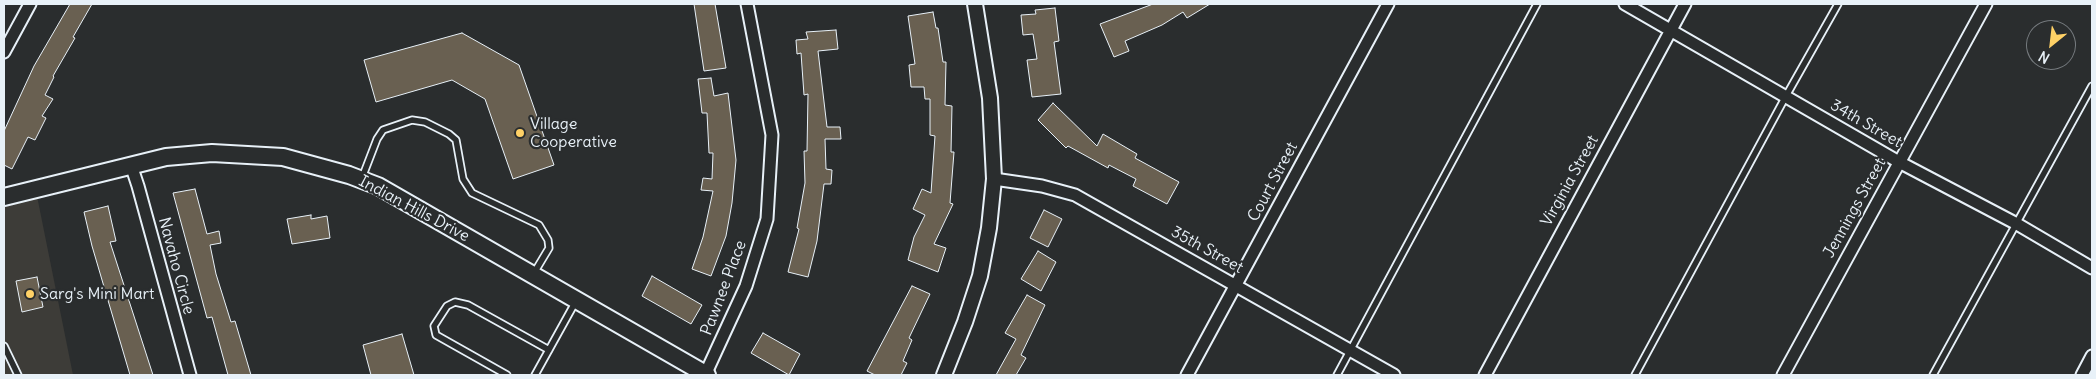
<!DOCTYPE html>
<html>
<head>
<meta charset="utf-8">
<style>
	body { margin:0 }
	#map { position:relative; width:2096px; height:379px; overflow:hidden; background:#2a2d2e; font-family:Delius,sans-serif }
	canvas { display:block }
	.frame { position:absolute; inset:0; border:5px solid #e8f1f8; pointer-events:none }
	.north { position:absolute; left:2026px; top:20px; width:50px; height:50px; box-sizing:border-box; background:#2a2d2e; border:1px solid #767b7f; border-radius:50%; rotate:209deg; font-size:14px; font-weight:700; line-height:20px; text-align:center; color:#e8f1f8 }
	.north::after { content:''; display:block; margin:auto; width:18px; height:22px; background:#ffd166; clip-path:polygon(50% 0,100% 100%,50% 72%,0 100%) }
</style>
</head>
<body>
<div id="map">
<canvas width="2096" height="379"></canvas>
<div class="frame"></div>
<div class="north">N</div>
</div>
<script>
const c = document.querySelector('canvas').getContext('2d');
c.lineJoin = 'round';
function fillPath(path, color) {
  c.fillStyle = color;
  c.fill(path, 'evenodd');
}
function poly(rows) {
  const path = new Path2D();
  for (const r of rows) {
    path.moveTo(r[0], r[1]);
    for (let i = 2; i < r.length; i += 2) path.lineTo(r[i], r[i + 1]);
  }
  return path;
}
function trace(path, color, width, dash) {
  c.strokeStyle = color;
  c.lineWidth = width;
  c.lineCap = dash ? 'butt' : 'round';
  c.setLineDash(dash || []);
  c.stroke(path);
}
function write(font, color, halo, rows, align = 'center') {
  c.font = font + ' Delius,sans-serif';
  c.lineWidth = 4.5;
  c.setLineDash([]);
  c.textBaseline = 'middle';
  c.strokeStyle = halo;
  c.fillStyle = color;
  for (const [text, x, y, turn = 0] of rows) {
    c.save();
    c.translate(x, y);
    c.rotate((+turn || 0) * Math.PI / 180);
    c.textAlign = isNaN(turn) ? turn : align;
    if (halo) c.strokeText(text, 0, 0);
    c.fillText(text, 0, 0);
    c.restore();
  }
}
const built = poly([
	[37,196,73,375,4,375,4,206]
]);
const building = poly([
	[70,4,92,4,73,37,75,38,53,76,54,77,45,95,53,99,42,116,46,118,35,140,28,137,12,169,4,165,4,131,34,66,70,4],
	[694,4,715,4,726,68,704,71,694,4],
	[1153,4,1210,4,1187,18,1183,12,1162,25,1125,41,1129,51,1114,57,1100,24,1153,4],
	[1055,8,1059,41,1054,42,1061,94,1032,97,1027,60,1037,59,1033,34,1023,35,1021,15,1036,14,1035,10,1055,8],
	[933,12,936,28,938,28,943,62,946,62,945,105,952,106,951,152,954,152,950,203,953,204,934,244,946,248,938,272,908,260,914,237,925,215,913,209,922,189,931,193,935,136,930,135,930,99,925,99,924,87,911,87,909,65,915,64,908,16,933,12],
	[836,30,838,49,818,51,827,127,840,127,841,139,825,139,826,169,832,170,831,184,824,184,817,241,808,277,788,272,799,229,797,228,805,183,804,151,807,151,808,94,804,95,801,53,797,54,796,40,808,39,806,32,836,30],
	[462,33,519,65,554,165,513,179,485,99,452,80,376,102,364,60,462,33],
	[711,78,714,96,728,93,736,160,732,203,726,236,711,276,692,269,703,237,713,191,701,190,703,178,712,179,713,153,709,153,707,113,702,113,698,79,711,78],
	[1053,103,1097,146,1103,134,1137,154,1135,158,1179,182,1167,204,1133,186,1136,179,1109,165,1108,168,1068,146,1066,148,1038,120,1053,103],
	[195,189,207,234,219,231,221,243,210,245,216,274,231,322,235,321,251,375,228,375,212,317,207,318,173,193,195,189],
	[108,206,116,241,110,242,153,375,130,375,92,246,84,212,108,206],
	[1044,210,1062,219,1048,247,1030,238,1044,210],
	[311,215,311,219,327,216,330,238,292,244,287,219,311,215],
	[1038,251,1056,262,1041,291,1021,279,1038,251],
	[652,276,702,305,691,324,642,296,652,276],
	[37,277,43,307,22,312,16,281,37,277],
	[912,286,930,294,909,338,912,340,903,361,907,363,901,375,875,375,867,371,912,286],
	[1027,295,1045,305,1021,355,1026,358,1016,375,996,375,1016,339,1005,333,1027,295],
	[763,333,800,354,789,375,751,353,763,333],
	[402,334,414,375,371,375,363,345,402,334]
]);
const service = poly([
	[362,178,377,139,383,130,412,120,425,122,449,134,456,140,463,179,472,193,539,225,548,240,549,248,534,273],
	[4,346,18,375],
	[507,375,436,335,434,326,447,306,455,302,468,305,549,350],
	[535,375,576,301],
	[1337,375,1537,4],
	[1635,375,1786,96,1838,4],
	[1933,375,2092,86]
]);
const minor = poly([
	[1625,4,1899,162,2017,224,2092,268],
	[4,52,30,4],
	[131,165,138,186,190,375],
	[994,179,1042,186,1075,195,1394,375],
	[705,375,746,286,767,219,772,135,747,4],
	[1187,375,1388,4],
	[1485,375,1685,4],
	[1783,375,1986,4],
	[2082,375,2092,356]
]);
const tertiary = poly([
	[944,375,965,322,980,276,989,228,994,179,990,98,975,4]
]);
const secondary = poly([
	[4,197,166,157,212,153,283,157,349,175,378,186,707,375]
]);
const markers = [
	[520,133,5,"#ffd166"],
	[30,294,5,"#ffd166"]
];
const poiNames = [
	["Village",530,124],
	["Cooperative",530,142],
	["Sarg's Mini Mart",40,294]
];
const streetNames = [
	["34th Street",1866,124,30],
	["Virginia Street",1570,181,-61],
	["Court Street",1273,182,-62],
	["Jennings Street",1855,208,-61],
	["Indian Hills Drive",414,209,28],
	["35th Street",1207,250,29],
	["Navaho Circle",176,266,75],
	["Pawnee Place",724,288,-69]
];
fillPath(built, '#3d3c38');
fillPath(building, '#696051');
trace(building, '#e8f1f8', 1);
trace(service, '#e8f1f8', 9);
trace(minor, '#e8f1f8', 15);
trace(tertiary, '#e8f1f8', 18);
trace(secondary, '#e8f1f8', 20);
trace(service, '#2a2d2e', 5.5);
trace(minor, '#2a2d2e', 11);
trace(tertiary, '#2a2d2e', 14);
trace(secondary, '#2a2d2e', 16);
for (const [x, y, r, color] of markers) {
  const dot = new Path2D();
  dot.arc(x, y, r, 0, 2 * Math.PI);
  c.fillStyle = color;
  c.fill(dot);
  trace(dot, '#2a2d2e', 2);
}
write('16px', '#e8f1f8', '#2a2d2e', poiNames, 'left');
write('16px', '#e8f1f8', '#2a2d2e', streetNames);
</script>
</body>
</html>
